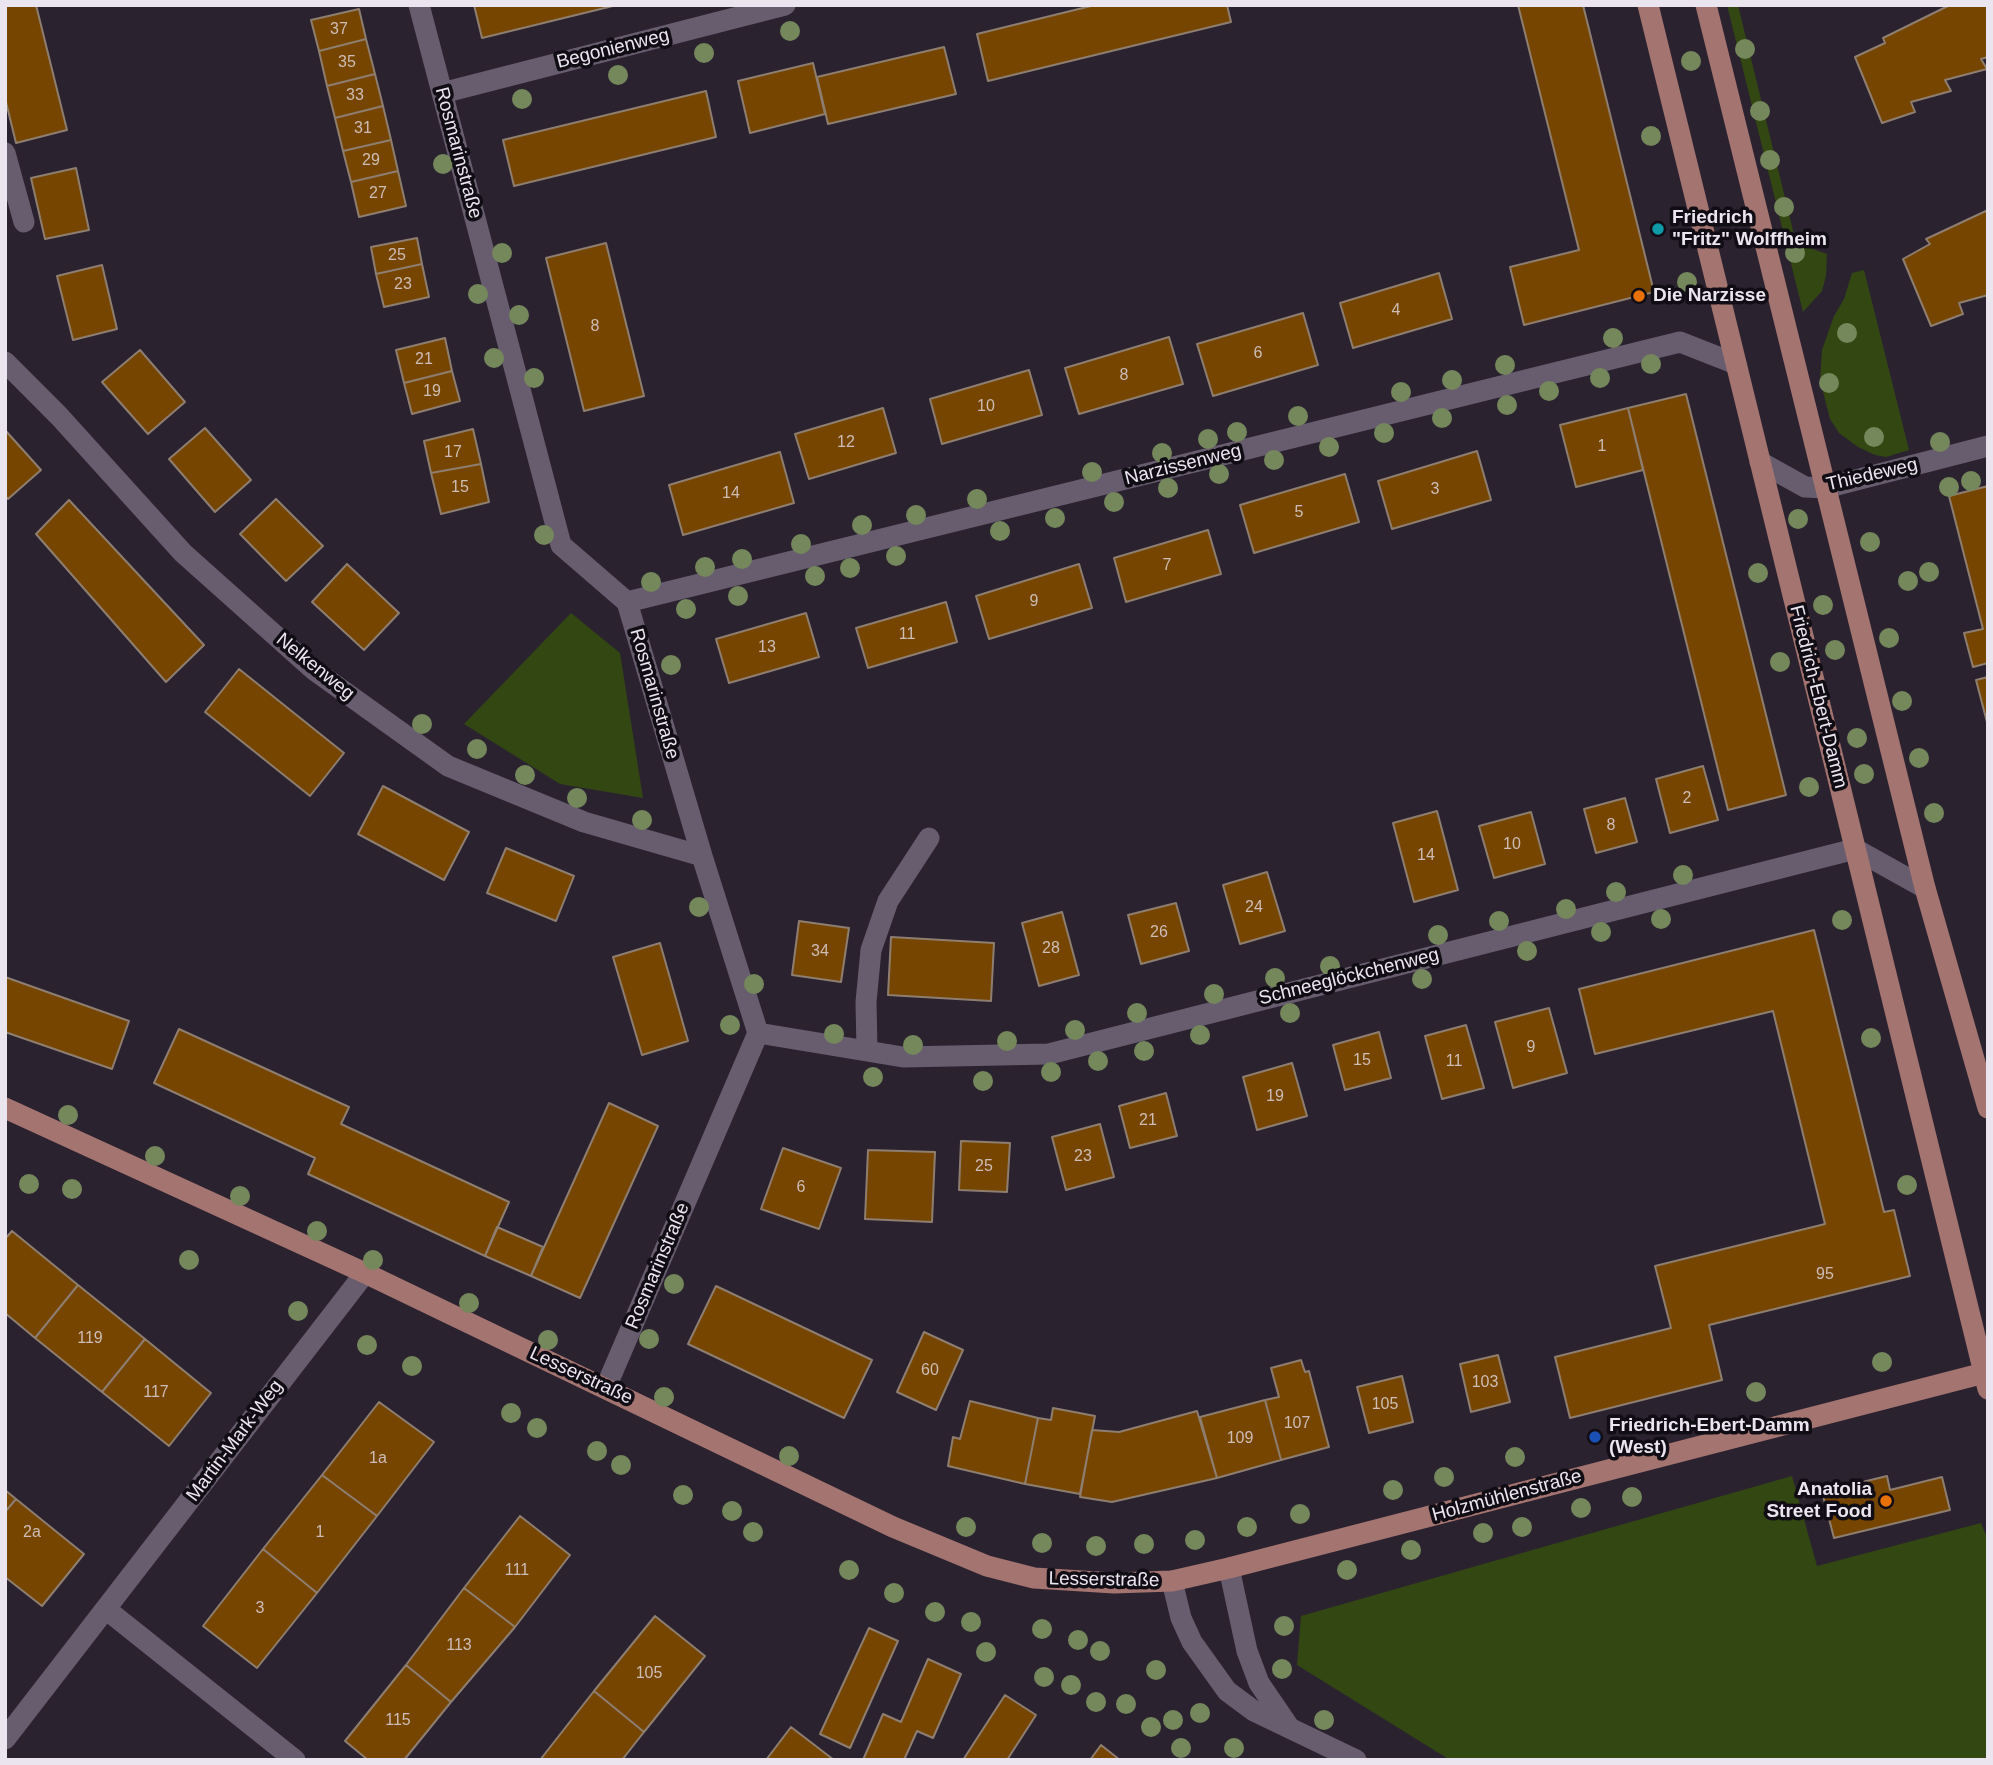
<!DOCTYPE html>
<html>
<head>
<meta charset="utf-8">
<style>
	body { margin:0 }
	#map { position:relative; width:1993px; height:1765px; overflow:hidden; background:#2b2230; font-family:Arial,sans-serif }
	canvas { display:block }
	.frame { position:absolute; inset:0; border:7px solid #ebe5ef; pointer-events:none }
</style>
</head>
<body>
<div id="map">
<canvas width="1993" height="1765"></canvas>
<div class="frame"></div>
</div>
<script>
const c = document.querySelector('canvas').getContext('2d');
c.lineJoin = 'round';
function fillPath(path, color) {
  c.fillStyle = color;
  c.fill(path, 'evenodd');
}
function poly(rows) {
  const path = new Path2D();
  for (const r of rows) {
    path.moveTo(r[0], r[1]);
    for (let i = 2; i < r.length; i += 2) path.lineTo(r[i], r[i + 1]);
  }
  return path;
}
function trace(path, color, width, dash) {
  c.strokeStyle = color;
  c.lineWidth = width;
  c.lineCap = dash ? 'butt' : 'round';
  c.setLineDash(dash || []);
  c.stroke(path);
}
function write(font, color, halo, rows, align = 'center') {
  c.font = font + ' Arial,sans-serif';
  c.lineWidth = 7;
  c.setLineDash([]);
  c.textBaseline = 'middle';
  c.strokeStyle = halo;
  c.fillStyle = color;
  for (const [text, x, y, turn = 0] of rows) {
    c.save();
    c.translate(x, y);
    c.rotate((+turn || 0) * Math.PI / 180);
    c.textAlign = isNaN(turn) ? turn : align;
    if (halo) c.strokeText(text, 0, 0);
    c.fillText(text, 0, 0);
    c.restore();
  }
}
const green = poly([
	[1727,5,1738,5,1796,243,1827,254,1826,276,1822,291,1803,312],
	[1864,270,1909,450,1886,457,1875,455,1858,447,1839,433,1830,419,1820,380,1822,350,1834,316,1844,299,1852,273],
	[571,613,620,653,643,798,560,784,464,724],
	[1792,1476,1817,1566,1981,1523,1988,1540,1988,1760,1450,1760,1297,1665,1301,1616]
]);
const building = poly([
	[5,5,36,5,67,130,16,143,5,98,5,5],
	[474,5,617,5,482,38,474,5],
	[1095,5,1227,5,1231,22,988,81,977,34,1095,5],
	[1518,5,1583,5,1654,292,1524,325,1510,267,1579,250,1518,5],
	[1950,5,1988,5,1988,57,1981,59,1987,69,1945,80,1951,91,1911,102,1915,112,1882,123,1855,57,1885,43,1883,38,1950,5],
	[359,9,366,39,319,51,311,20,359,9],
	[366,39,375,74,327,86,319,51,366,39],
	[944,47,956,94,828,124,817,77,944,47],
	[813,63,825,114,750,133,738,81,813,63],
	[375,74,383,106,335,118,327,86,375,74],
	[706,91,716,137,514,186,503,140,706,91],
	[383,106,391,140,343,151,335,118,383,106],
	[391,140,398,171,351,182,343,151,391,140],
	[76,168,89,230,45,239,31,178,76,168],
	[398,171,406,206,359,217,351,182,398,171],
	[1988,210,1988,295,1959,303,1963,314,1931,326,1903,259,1930,244,1926,239,1988,210],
	[417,238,422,264,376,274,371,247,417,238],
	[606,243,644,396,584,411,546,258,606,243],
	[422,264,429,297,384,307,376,274,422,264],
	[102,265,117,329,73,340,57,276,102,265],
	[1439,273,1452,319,1353,348,1340,303,1439,273],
	[1303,313,1318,365,1213,396,1197,344,1303,313],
	[1169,337,1183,384,1079,414,1065,368,1169,337],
	[445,338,452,371,404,383,396,350,445,338],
	[140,350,185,402,148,434,102,382,140,350],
	[1029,370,1042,415,942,444,930,399,1029,370],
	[452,371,460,401,412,414,404,383,452,371],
	[1686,394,1786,795,1728,810,1628,408,1686,394],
	[883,408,896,453,809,479,795,434,883,408],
	[1628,408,1643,470,1576,487,1560,425,1628,408],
	[205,428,251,480,215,512,169,459,205,428],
	[473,429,481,464,431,473,424,441,473,429],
	[5,430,41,470,8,499,5,496,5,430],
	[1477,451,1491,500,1392,529,1378,481,1477,451],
	[780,452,794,503,683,535,669,485,780,452],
	[481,464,489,502,441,514,431,473,481,464],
	[1345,474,1359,522,1254,553,1240,505,1345,474],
	[1988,486,1988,663,1973,667,1964,633,1983,629,1949,496,1988,486],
	[276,499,323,546,286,581,240,534,276,499],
	[69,500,204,645,166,682,36,534,69,500],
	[1208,530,1221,574,1126,602,1114,558,1208,530],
	[347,564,399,613,364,650,312,602,347,564],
	[1079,564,1092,608,989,639,976,596,1079,564],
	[946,602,957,642,868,668,856,628,946,602],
	[806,613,819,657,729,683,716,639,806,613],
	[239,669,344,753,310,796,205,712,239,669],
	[1988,677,1988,726,1976,680,1988,677],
	[1703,766,1718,820,1670,833,1656,779,1703,766],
	[383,786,469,832,444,880,358,834,383,786],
	[1625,798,1637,842,1596,853,1584,809,1625,798],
	[1437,811,1458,890,1414,902,1393,823,1437,811],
	[1531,812,1545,864,1494,878,1479,826,1531,812],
	[506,848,574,876,556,921,487,893,506,848],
	[1267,872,1285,931,1240,944,1223,885,1267,872],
	[1176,903,1189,951,1141,964,1128,915,1176,903],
	[1062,912,1079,975,1039,986,1022,923,1062,912],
	[799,921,849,928,841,982,792,975,799,921],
	[1814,930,1884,1212,1894,1210,1910,1276,1709,1325,1722,1380,1570,1418,1555,1357,1671,1328,1655,1266,1825,1224,1773,1011,1595,1054,1579,989,1814,930],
	[891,937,994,943,991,1001,888,995,891,937],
	[660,943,688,1041,642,1055,613,957,660,943],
	[5,977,129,1021,112,1069,5,1032,5,977],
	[1549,1008,1567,1073,1513,1088,1495,1022,1549,1008],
	[1466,1025,1484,1088,1442,1099,1425,1036,1466,1025],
	[179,1029,349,1107,341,1124,509,1202,485,1256,308,1174,315,1158,154,1083,179,1029],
	[1379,1032,1391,1078,1345,1090,1333,1045,1379,1032],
	[1292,1063,1307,1116,1257,1130,1243,1077,1292,1063],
	[1166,1093,1177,1136,1130,1148,1119,1106,1166,1093],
	[609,1103,658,1126,580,1298,531,1276,609,1103],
	[1100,1124,1114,1177,1066,1190,1052,1137,1100,1124],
	[961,1141,1010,1143,1007,1192,959,1190,961,1141],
	[783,1148,841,1168,819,1229,761,1209,783,1148],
	[868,1150,935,1152,932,1222,865,1219,868,1150],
	[497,1227,543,1247,531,1276,485,1256,497,1227],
	[12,1231,78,1285,35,1338,5,1313,5,1239,12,1231],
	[78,1285,145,1339,102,1392,35,1338,78,1285],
	[716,1286,872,1360,844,1418,688,1344,716,1286],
	[924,1332,963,1350,936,1410,897,1392,924,1332],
	[145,1339,211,1393,169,1446,102,1392,145,1339],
	[1498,1355,1510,1402,1471,1412,1460,1364,1498,1355],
	[1301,1360,1305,1372,1309,1371,1329,1447,1281,1460,1265,1400,1279,1397,1271,1368,1301,1360],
	[1402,1376,1413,1422,1369,1433,1357,1387,1402,1376],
	[1265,1400,1281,1460,1217,1478,1200,1417,1265,1400],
	[970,1401,1038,1418,1025,1484,948,1466,953,1437,960,1439,970,1401],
	[379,1402,434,1442,377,1516,322,1475,379,1402],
	[1053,1408,1095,1416,1080,1494,1025,1484,1038,1418,1051,1420,1053,1408],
	[1197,1411,1217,1478,1112,1502,1080,1497,1092,1430,1119,1432,1197,1411],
	[322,1475,377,1516,317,1593,263,1549,322,1475],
	[1887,1476,1890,1490,1942,1477,1950,1510,1834,1538,1822,1492,1887,1476],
	[5,1490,16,1499,5,1512,5,1490],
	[16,1499,84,1554,42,1606,5,1577,5,1512,16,1499],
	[520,1516,570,1555,515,1627,464,1588,520,1516],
	[263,1549,317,1593,257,1668,203,1626,263,1549],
	[464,1588,515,1627,451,1702,406,1665,464,1588],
	[655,1616,705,1656,644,1732,594,1691,655,1616],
	[869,1628,898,1641,850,1748,820,1734,869,1628],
	[928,1659,961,1674,933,1738,917,1731,904,1760,863,1760,883,1714,901,1722,928,1659],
	[406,1665,451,1702,404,1760,368,1760,345,1741,406,1665],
	[594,1691,644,1732,622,1760,540,1760,594,1691],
	[1005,1695,1036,1715,1007,1760,963,1760,1005,1695],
	[791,1727,834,1760,766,1760,791,1727],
	[1101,1745,1120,1760,1090,1760,1101,1745]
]);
const minor = poly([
	[419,5,561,545,627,602,702,856,758,1033,606,1387],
	[442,93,785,5],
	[5,153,24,222],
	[5,362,59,416,183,553,314,670,448,766,584,822,702,856],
	[1760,462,1805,487,1825,488,1988,446],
	[627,602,1680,342,1736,364],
	[758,1033,903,1057,1049,1054,1855,849,1925,888],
	[867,1051,866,1002,871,950,888,901,929,838],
	[1229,1568,1247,1651,1259,1683,1289,1727],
	[1172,1581,1181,1618,1192,1642,1227,1691,1254,1711,1356,1760],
	[107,1610,295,1760],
	[5,1739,365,1273]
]);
const major = poly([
	[1648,5,1988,1389],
	[1706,5,1925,888,1988,1108],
	[5,1108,365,1273,893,1527,987,1566,1034,1578,1114,1583,1172,1581,1229,1568,1988,1372]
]);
const trees = [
	[790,31],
	[1745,49],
	[704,53],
	[1691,61],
	[618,75],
	[522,99],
	[1760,111],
	[1651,136],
	[1770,160],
	[443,164],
	[1784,207],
	[502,253],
	[1795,253],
	[1687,282],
	[478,294],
	[519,315],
	[1847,333],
	[1613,338],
	[494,358],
	[1651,364],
	[1505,365],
	[534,378],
	[1600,378],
	[1452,380],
	[1829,383],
	[1549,391],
	[1401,392],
	[1507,405],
	[1298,416],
	[1442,418],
	[1237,432],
	[1384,433],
	[1874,437],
	[1208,439],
	[1940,442],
	[1329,447],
	[1162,453],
	[1274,460],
	[1092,472],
	[1219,474],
	[1971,481],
	[1949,487],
	[1168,488],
	[977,499],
	[1114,502],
	[916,515],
	[1055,518],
	[1798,519],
	[862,525],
	[1000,531],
	[544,535],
	[1870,542],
	[801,544],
	[896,556],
	[742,559],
	[705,567],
	[850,568],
	[1929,572],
	[1758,573],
	[815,576],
	[1908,581],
	[651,582],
	[738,596],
	[1823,605],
	[686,609],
	[1889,638],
	[1835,650],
	[1780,662],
	[671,665],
	[1902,701],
	[422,724],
	[1857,738],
	[477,749],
	[1919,758],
	[1864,774],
	[525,775],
	[1809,787],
	[577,798],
	[1934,813],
	[642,820],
	[1683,875],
	[1616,892],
	[699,907],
	[1566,909],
	[1661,919],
	[1842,920],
	[1499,921],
	[1601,932],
	[1438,935],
	[1527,951],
	[1330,966],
	[1275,978],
	[1422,979],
	[754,984],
	[1214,994],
	[1137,1013],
	[1290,1013],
	[730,1025],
	[1075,1030],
	[834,1034],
	[1200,1035],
	[1871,1038],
	[1007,1041],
	[913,1045],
	[1144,1051],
	[1098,1061],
	[1051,1072],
	[873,1077],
	[983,1081],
	[68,1115],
	[155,1156],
	[29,1184],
	[1907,1185],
	[72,1189],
	[240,1196],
	[317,1231],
	[189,1260],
	[373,1260],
	[674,1284],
	[469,1303],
	[298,1311],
	[649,1339],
	[548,1340],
	[367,1345],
	[1882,1362],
	[412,1366],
	[1756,1392],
	[664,1397],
	[511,1413],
	[537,1428],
	[597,1451],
	[789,1456],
	[1515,1457],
	[621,1465],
	[1444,1477],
	[1393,1490],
	[683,1495],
	[1632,1497],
	[1581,1508],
	[732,1511],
	[1300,1514],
	[966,1527],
	[1247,1527],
	[1522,1527],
	[753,1532],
	[1483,1533],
	[1195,1540],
	[1042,1543],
	[1144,1544],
	[1096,1546],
	[1411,1550],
	[849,1570],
	[1347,1570],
	[894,1593],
	[935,1612],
	[971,1622],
	[1284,1626],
	[1042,1629],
	[1078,1640],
	[1100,1651],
	[986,1652],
	[1282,1669],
	[1156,1670],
	[1044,1677],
	[1071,1685],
	[1096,1702],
	[1126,1704],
	[1200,1713],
	[1173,1720],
	[1324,1720],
	[1151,1727],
	[1181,1748],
	[1234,1748]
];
const markers = [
	[1658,229,7,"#0f9aa8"],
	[1639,296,7,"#e8710a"],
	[1595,1437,7,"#1a4fb4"],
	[1886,1501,7,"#e8710a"]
];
const numberNames = [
	["37",339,30],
	["35",347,63],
	["33",355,96],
	["31",363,129],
	["29",371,161],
	["27",378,194],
	["25",397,256],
	["23",403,285],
	["4",1396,311],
	["8",595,327],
	["6",1258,354],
	["21",424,360],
	["8",1124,376],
	["19",432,392],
	["10",986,407],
	["12",846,443],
	["1",1602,447],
	["17",453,453],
	["15",460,488],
	["3",1435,490],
	["14",731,494],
	["5",1299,513],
	["7",1167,566],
	["9",1034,602],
	["11",907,635],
	["13",767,648],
	["2",1687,799],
	["8",1611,826],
	["10",1512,845],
	["14",1426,856],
	["24",1254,908],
	["26",1159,933],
	["28",1051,949],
	["34",820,952],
	["9",1531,1048],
	["15",1362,1061],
	["11",1454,1062],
	["19",1275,1097],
	["21",1148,1121],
	["23",1083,1157],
	["25",984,1167],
	["6",801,1188],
	["95",1825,1275],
	["119",90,1339],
	["60",930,1371],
	["103",1485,1383],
	["117",156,1393],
	["105",1385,1405],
	["107",1297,1424],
	["109",1240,1439],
	["1a",378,1459],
	["2a",32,1533],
	["1",320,1533],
	["111",517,1571],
	["3",260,1609],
	["113",459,1646],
	["105",649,1674],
	["115",398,1721]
];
const streetNames = [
	["Begonienweg",613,49,-14],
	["Rosmarinstraße",458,153,75],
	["Narzissenweg",1183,465,-14],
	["Thiedeweg",1872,475,-13],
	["Nelkenweg",315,667,39],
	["Rosmarinstraße",654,694,74],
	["Friedrich-Ebert-Damm",1818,697,76],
	["Schneeglöckchenweg",1349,977,-14],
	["Rosmarinstraße",658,1266,-67],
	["Lesserstraße",581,1376,25],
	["Martin-Mark-Weg",235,1441,-53],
	["Holzmühlenstraße",1507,1496,-15],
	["Lesserstraße",1104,1580,1]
];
const poiNames = [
	["Friedrich",1672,218],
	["\"Fritz\" Wolffheim",1672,240],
	["Die Narzisse",1653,296],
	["Friedrich-Ebert-Damm",1609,1426],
	["(West)",1609,1448],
	["Anatolia",1872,1490,"right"],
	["Street Food",1872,1512,"right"]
];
fillPath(green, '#324712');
fillPath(building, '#764601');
trace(building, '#8e7e70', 2);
trace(minor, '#675d6e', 21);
trace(major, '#a47470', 21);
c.fillStyle = '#75885c';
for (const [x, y] of trees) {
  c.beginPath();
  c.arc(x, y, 10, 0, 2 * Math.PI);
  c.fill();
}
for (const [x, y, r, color] of markers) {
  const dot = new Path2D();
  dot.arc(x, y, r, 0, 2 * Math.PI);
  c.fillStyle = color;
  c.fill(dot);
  trace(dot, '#110d14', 2.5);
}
write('16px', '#cebdb4', null, numberNames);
write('19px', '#ebe5ef', '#110d14', streetNames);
write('bold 19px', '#ebe5ef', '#110d14', poiNames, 'left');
</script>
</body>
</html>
